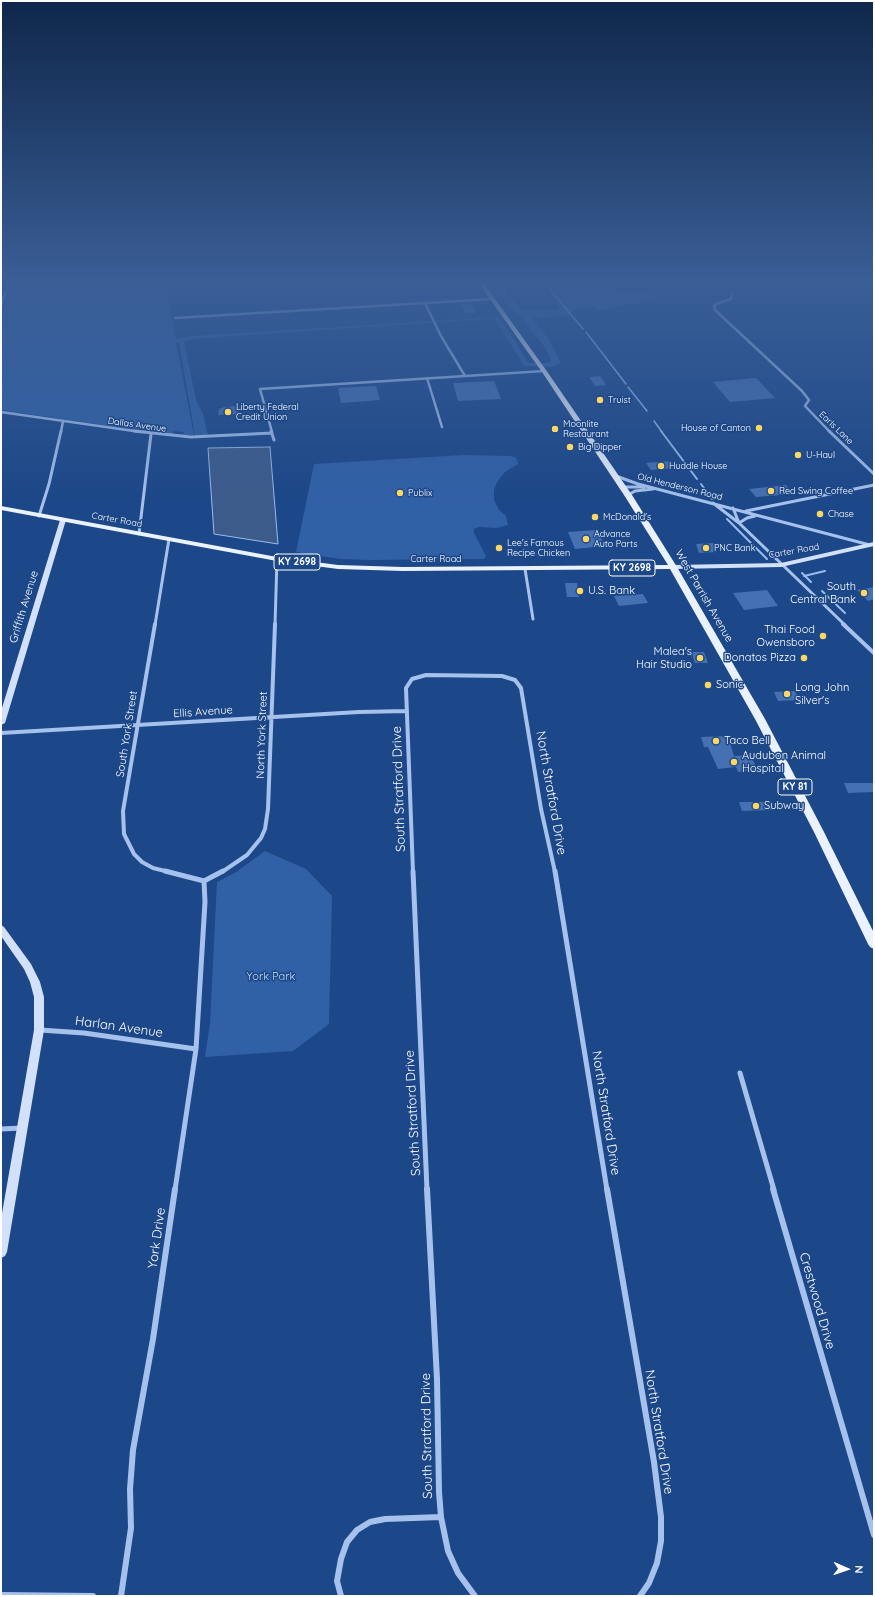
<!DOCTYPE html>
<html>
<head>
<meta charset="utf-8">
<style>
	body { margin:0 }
	#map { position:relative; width:875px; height:1597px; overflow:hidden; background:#1c4788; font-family:Quicksand,sans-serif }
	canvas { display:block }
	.frame { position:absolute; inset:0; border:2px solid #fff; pointer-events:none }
	.north { position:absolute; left:827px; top:1549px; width:40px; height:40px; -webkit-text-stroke:3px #1c4788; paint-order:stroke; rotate:92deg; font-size:11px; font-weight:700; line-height:16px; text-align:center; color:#fff }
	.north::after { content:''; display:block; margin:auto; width:14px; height:18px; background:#fff; clip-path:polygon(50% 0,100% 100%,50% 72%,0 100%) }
</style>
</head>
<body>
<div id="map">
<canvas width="875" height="1597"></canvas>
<div class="frame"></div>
<div class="north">N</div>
</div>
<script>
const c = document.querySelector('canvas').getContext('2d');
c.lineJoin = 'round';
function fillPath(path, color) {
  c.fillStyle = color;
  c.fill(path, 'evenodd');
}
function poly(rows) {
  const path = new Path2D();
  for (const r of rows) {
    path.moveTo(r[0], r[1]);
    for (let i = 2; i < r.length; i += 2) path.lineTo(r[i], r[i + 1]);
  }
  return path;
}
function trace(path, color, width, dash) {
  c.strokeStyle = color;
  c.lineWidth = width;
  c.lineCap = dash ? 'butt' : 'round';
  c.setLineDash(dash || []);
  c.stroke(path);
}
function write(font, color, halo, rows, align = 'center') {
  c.font = font + ' Quicksand,sans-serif';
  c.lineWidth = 3;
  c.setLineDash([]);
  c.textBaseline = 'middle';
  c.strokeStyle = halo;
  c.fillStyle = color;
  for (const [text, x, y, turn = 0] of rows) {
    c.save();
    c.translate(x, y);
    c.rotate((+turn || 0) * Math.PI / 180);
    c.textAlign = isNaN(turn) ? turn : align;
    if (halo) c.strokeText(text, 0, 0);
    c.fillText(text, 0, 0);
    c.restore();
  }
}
const green = poly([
	[88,281,164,281,176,339,192,336,498,317,514,339,528,363,549,363,551,361,546,349,524,321,507,305,490,281,499,281,516,304,523,311,560,309,545,283,546,282,649,294,658,297,658,300,651,302,620,305,602,310,597,309,593,307,582,307,574,309,568,316,531,318,549,339,560,361,559,364,551,367,524,366,496,320,490,319,190,339,184,342,196,400,203,414,208,435,195,436,179,342,176,342,194,435,183,435,184,432,174,431,171,435,1,410,1,318,11,285],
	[464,455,509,456,515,457,517,460,518,464,505,472,497,482,494,490,494,500,499,510,506,516,508,525,497,528,479,527,474,529,474,533,486,556,484,559,368,560,340,559,296,552,314,464],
	[265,851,306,869,332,896,329,1024,293,1051,205,1057,210,1023,217,882,236,872]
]);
const water = poly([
	[270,447,278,544,214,534,208,448,270,447]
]);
const streamFar1 = poly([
	[543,281,583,329],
	[586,332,626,384],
	[628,387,647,411],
	[654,421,662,432]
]);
const stream = poly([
	[661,431,697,479],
	[701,484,712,499],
	[727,519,767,559],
	[802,573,811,582],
	[804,576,825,571],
	[822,591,845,613]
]);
const building = poly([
	[472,304,476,313,465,313,461,305],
	[600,376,606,385,595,386,589,377],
	[756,378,775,398,730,402,713,382],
	[494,381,501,399,458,401,453,383],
	[376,386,380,400,341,403,338,388],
	[238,406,238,414,218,415,219,409,224,407],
	[670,461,675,468,651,470,646,463],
	[786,485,793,494,756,497,749,489],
	[597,530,605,546,575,549,568,532],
	[713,543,717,552,699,553,696,544],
	[565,583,577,583,579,597,567,597],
	[874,587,874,599,868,601,857,590],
	[767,590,778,606,744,610,733,593],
	[643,594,648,603,619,606,614,596],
	[691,652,704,652,708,663,695,663],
	[795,691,799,700,778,701,774,692],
	[728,736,734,756,750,755,758,770,738,772,736,767,718,769,708,747,704,747,701,737],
	[844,783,874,783,874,792,848,793],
	[739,802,769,802,773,810,742,811]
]);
const streetFar4 = poly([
	[171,281,171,283,198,281],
	[732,294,731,299,716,304,714,306,715,310,802,391,809,400,805,406,830,432],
	[425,303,441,336,465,376],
	[1,306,10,281],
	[175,318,492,299],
	[427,378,442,427],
	[1,412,141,432],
	[61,432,63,421],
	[272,432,260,389,544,371]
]);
const streetFar3 = poly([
	[134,431,191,437,272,433],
	[271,431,274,440],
	[829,431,874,474],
	[616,476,638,484,870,545],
	[623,487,644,487],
	[628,495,635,491,653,489],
	[713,503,739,523,747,518,755,516],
	[733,508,739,523,845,625],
	[746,511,874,485],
	[39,516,49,484,61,431],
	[139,534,151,434],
	[525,569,533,619],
	[155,625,169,539],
	[275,625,277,559]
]);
const streetFar2 = poly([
	[155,624,123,811,124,834,134,854,142,862,153,868,169,872],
	[843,624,874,653],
	[1,733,359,712,407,711],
	[222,872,247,855,261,838,265,829,268,809,275,624],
	[413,872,406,688,412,679,426,675,502,676,515,680,521,688,541,809,555,872]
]);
const streetFar1 = poly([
	[165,871,204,881],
	[413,871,427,1190],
	[555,871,607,1190],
	[204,881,223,871],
	[40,1030,84,1033,196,1049],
	[740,1073,774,1190],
	[1,1129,22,1128],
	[175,1190,196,1049,205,902,204,881]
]);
const street = poly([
	[427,1189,437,1379,439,1492,441,1517,448,1551,458,1573,475,1596],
	[607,1189,654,1462,661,1517,661,1541,657,1563,649,1583,640,1596],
	[773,1189,874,1535],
	[1,1595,93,1596],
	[121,1596,131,1528,130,1489,133,1450,153,1339,175,1189],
	[341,1596,337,1581,341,1559,347,1542,357,1530,370,1522,385,1519,441,1517]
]);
const secondary = poly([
	[63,518,66,520,5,723,1,725,1,711,60,520,63,518],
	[874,542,874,546,781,567,673,569,670,567,673,565,781,563,874,542],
	[1,925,4,927,31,964,40,982,44,997,44,1030,7,1252,5,1256,1,1258,1,1219,34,1030,34,997,30,982,24,969,1,936,1,925]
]);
const primary = poly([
	[477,281,482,281,546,370,632,495,677,567,765,719,824,832,874,933,874,949,870,947,868,944,814,832,755,719,670,569,403,571,338,569,277,561,1,510,1,506,277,557,338,565,403,567,668,565,624,495,542,372,477,281]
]);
const markers = [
	[600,400,4,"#fcd764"],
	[228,412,4,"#fcd764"],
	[759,428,4,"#fcd764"],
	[555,429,4,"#fcd764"],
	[570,447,4,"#fcd764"],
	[798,455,4,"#fcd764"],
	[661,466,4,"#fcd764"],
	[771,491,4,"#fcd764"],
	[400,493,4,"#fcd764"],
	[820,514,4,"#fcd764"],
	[595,517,4,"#fcd764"],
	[586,539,4,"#fcd764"],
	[499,548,4,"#fcd764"],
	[706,548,4,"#fcd764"],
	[580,591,4,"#fcd764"],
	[864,593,4,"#fcd764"],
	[823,636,4,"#fcd764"],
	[700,658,4,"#fcd764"],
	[804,658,4,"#fcd764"],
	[708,685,4,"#fcd764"],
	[787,694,4,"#fcd764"],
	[716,741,4,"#fcd764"],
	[734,762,4,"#fcd764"],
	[756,806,4,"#fcd764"]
];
const farPoinames = [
	["Truist",608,400],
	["Liberty Federal",236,407],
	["Credit Union",236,417],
	["Moonlite",563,424],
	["Restaurant",563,434],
	["House of Canton",751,428,"right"],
	["Big Dipper",578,447],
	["U-Haul",806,455],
	["Huddle House",669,466],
	["Red Swing Coffee",779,491],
	["Publix",408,493],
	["Chase",828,514],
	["McDonald's",603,517],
	["Advance",594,534],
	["Auto Parts",594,544],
	["Lee's Famous",507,543],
	["Recipe Chicken",507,553],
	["PNC Bank",714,548]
];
const farStreetnames = [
	["Dallas Avenue",137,425,8],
	["Earls Lane",836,428,44],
	["Old Henderson Road",680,487,14],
	["Carter Road",117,520,10],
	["Carter Road",794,551,-10],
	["Carter Road",436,559]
];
const shields = [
	[297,562,46],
	[632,568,46],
	[795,787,34]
];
const shieldNames = [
	["KY 2698",297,562],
	["KY 2698",632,568],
	["KY 81",795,787]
];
const poiNames = [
	["South",856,587,"right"],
	["Central Bank",856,600,"right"],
	["U.S. Bank",588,591],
	["Thai Food",815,630,"right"],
	["Owensboro",815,643,"right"],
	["Malea's",692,652,"right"],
	["Hair Studio",692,665,"right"],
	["Donatos Pizza",796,658,"right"],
	["Sonic",716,685],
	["Long John",795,688],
	["Silver's",795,701],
	["Taco Bell",724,741],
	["Audubon Animal",742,756],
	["Hospital",742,769],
	["Subway",764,806]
];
const streetNames = [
	["West Parrish Avenue",704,596,60],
	["Griffith Avenue",24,607,-73],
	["Ellis Avenue",203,712,-4],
	["South York Street",127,734,-81],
	["North York Street",262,735,-88]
];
const parkNames = [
	["York Park",271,977]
];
const nearStreetnames = [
	["South Stratford Drive",399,789,-92],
	["North Stratford Drive",551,793,80],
	["Harlan Avenue",119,1027,8],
	["South Stratford Drive",413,1113,-93],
	["North Stratford Drive",606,1113,81],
	["York Drive",157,1238,-82],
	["Crestwood Drive",817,1301,74],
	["North Stratford Drive",659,1432,81],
	["South Stratford Drive",427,1436,-91]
];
fillPath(green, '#3060a6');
fillPath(water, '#3c5b8b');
trace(water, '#99bdee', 1);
trace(streamFar1, '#99bdee', 1.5);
trace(stream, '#99bdee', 2);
fillPath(building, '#4570b1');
trace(streetFar4, '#a6c2ec', 2.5);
trace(streetFar3, '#a6c2ec', 3);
trace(streetFar2, '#a6c2ec', 4);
trace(streetFar1, '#a6c2ec', 5);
trace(street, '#a6c2ec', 6);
fillPath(secondary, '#d2e1f9');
fillPath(primary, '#ebf2ff');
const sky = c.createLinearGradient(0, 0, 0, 505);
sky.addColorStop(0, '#0f274b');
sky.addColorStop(0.56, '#3a5e96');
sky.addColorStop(1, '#3a5e9600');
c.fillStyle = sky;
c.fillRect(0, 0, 875, 505);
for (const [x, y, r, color] of markers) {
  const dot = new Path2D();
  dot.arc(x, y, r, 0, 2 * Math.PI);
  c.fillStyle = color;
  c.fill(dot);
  trace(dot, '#1c4788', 1.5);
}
write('9px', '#fff', '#1c4788', farPoinames, 'left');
write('9px', '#fff', '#1c4788', farStreetnames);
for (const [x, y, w] of shields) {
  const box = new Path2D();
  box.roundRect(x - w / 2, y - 8, w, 16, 3);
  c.fillStyle = '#1c4788';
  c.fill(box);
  trace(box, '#fff', 1);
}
write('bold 10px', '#fff', null, shieldNames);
write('11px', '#fff', '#1c4788', poiNames, 'left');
write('11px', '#fff', '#1c4788', streetNames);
write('11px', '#cbdef9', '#1c4788', parkNames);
write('13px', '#fff', '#1c4788', nearStreetnames);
</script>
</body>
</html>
